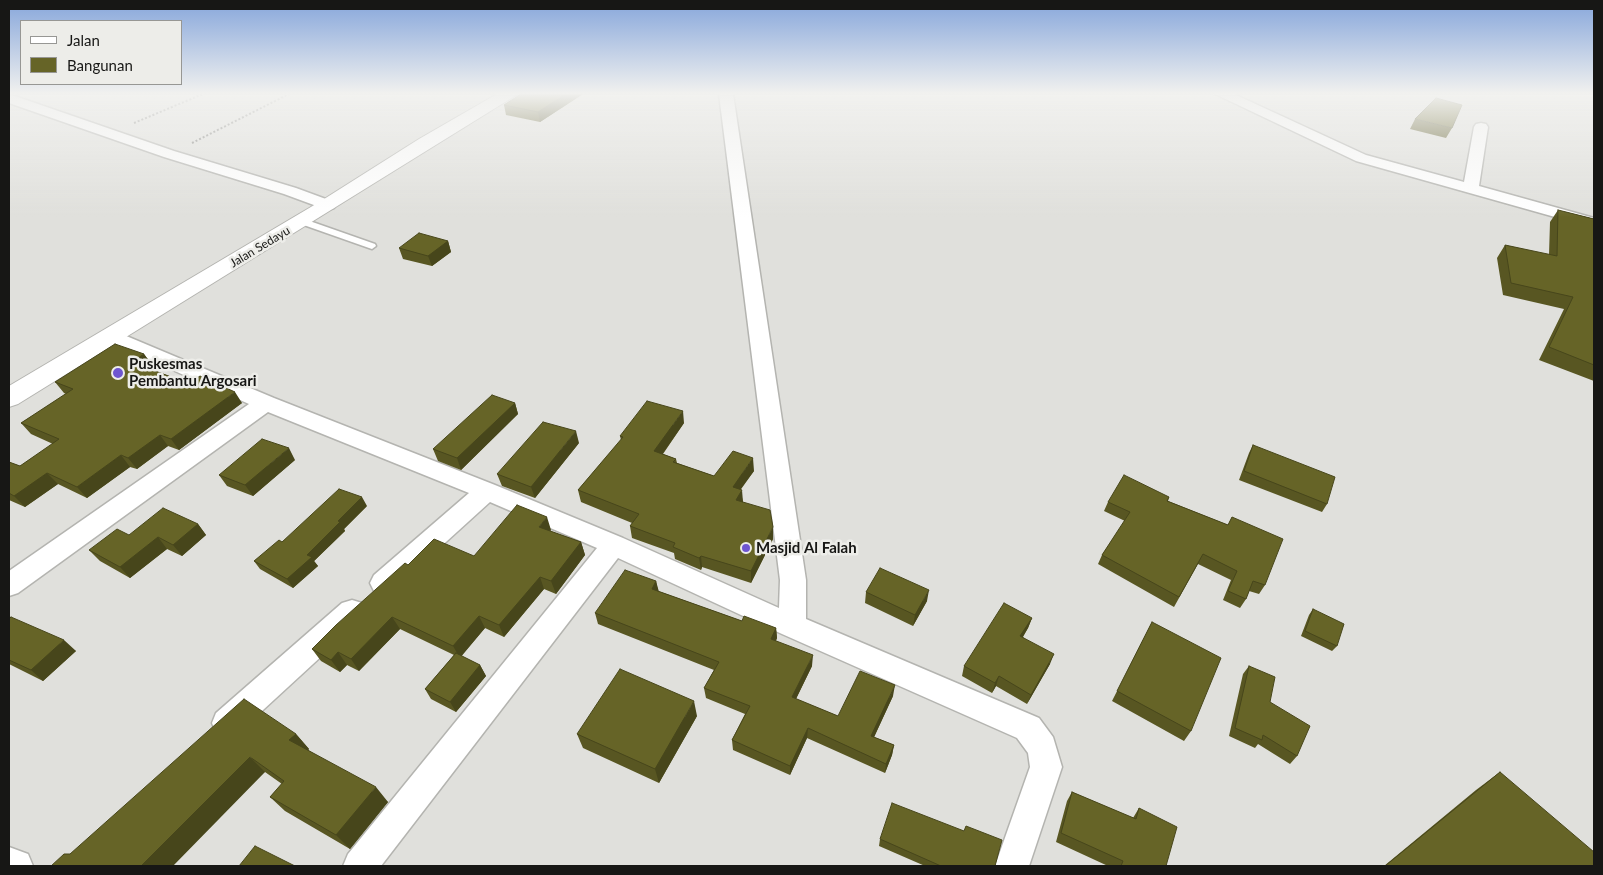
<!DOCTYPE html>
<html>
<head>
<meta charset="utf-8">
<style>
	body { margin:0 }
	#map { position:relative; width:1603px; height:875px; overflow:hidden; background:#e0e0dc; font-family:Lato,sans-serif }
	canvas { display:block }
	.frame { position:absolute; inset:0; border:10px solid #171715; pointer-events:none }
	.legend { position:absolute; left:20px; top:20px; width:162px; height:65px; box-sizing:border-box; background:#edede9; border:1px solid #979794; margin:0; padding:6px 9px; list-style:none; font-size:15px; color:#171715 }
	.legend li { display:flex; align-items:center; gap:10px; height:25px }
	.legend b { width:25px; border:1px solid #979794 }
</style>
</head>
<body>
<div id="map">
<canvas width="1603" height="875"></canvas>
<div class="frame"></div>
<ul class="legend">
<li><b style="height:6px;background:#fff"></b>Jalan</li>
<li><b style="height:14px;background:#666427"></b>Bangunan</li>
</ul>
</div>
<script>
const c = document.querySelector('canvas').getContext('2d');
c.lineJoin = 'round';
function poly(rows) {
  const path = new Path2D();
  for (const r of rows) {
    path.moveTo(r[0], r[1]);
    for (let i = 2; i < r.length; i += 2) path.lineTo(r[i], r[i + 1]);
  }
  return path;
}
function trace(path, color, width, dash) {
  c.strokeStyle = color;
  c.lineWidth = width;
  c.lineCap = dash ? 'butt' : 'round';
  c.setLineDash(dash || []);
  c.stroke(path);
}
function fillPath(path, color) {
  c.fillStyle = color;
  c.fill(path, 'evenodd');
}
function write(font, color, halo, rows, align = 'center') {
  c.font = font + ' Lato,sans-serif';
  c.lineWidth = 5;
  c.setLineDash([]);
  c.textBaseline = 'middle';
  c.strokeStyle = halo;
  c.fillStyle = color;
  for (const [text, x, y, turn = 0] of rows) {
    c.save();
    c.translate(x, y);
    c.rotate((+turn || 0) * Math.PI / 180);
    c.textAlign = isNaN(turn) ? turn : align;
    if (halo) c.strokeText(text, 0, 0);
    c.fillText(text, 0, 0);
    c.restore();
  }
}
const path = poly([
	[134,123,203,94],
	[192,143,289,94]
]);
const service = poly([
	[301,218,375,244,376,246,372,249,369,248,298,223,298,219,301,218]
]);
const minor = poly([
	[9,94,174,151,296,188,334,202,336,205,334,208,328,210,322,208,284,194,164,157,9,103,9,94],
	[719,94,733,94,806,580,806,619,1039,718,1053,737,1062,767,1029,866,995,866,1030,767,1028,753,1017,738,782,634,618,558,381,866,343,866,348,854,597,548,490,502,392,591,383,594,374,591,370,583,374,575,469,493,268,412,18,593,9,596,9,571,249,404,105,340,102,336,105,332,112,330,274,398,495,485,623,538,779,608,780,580,719,94],
	[1215,94,1234,94,1366,155,1464,182,1474,127,1476,124,1481,123,1486,124,1488,127,1479,186,1594,218,1594,228,1356,161,1215,94],
	[352,600,362,603,365,611,362,619,238,733,227,737,216,733,212,723,216,713,342,603,352,600],
	[9,847,28,854,33,866,9,866,9,847]
]);
const tertiary = poly([
	[497,94,518,94,18,404,9,407,9,386,321,201,419,139,497,94]
]);
const wall = poly([
	[583,94,540,122,506,115,504,105],
	[1415,119,1452,128,1446,138,1410,129],
	[1558,210,1594,219,1594,381,1539,360,1564,309,1503,295,1497,258,1505,245,1549,255,1550,222],
	[448,241,451,252,432,266,403,259,399,248],
	[144,354,152,365,148,368,242,403,179,450,168,446,137,469,130,467,87,498,58,484,25,507,9,500,9,462,20,466,53,444,31,434,21,423,66,394,64,393,55,382],
	[515,403,518,414,461,470,438,461,433,449],
	[684,423,663,454,676,459,677,463,714,476,754,471,740,489,743,502,773,539,751,583,702,567,701,570,675,559,674,553,632,538,630,526,632,523,581,502,578,490,621,440,620,436],
	[579,443,535,498,502,486,497,474],
	[1253,445,1327,504,1322,512,1239,480,1249,453],
	[295,460,253,496,227,486,219,475],
	[1169,497,1168,501,1228,525,1232,517,1265,585,1259,594,1249,591,1246,599,1240,608,1223,600,1231,580,1198,564,1174,607,1098,564,1102,555,1125,521,1104,511,1108,502],
	[367,506,344,529,345,531,314,561,318,566,293,588,260,569,254,561,282,542],
	[198,524,206,535,182,556,167,549,130,578,100,561,89,550,129,535],
	[551,530,550,531,581,542,585,555,556,594,544,589,504,637,485,628,461,656,480,665,486,676,456,712,431,699,425,689,454,655,400,629,359,671,347,665,340,672,321,661,312,649,408,565,474,556],
	[656,581,658,591,742,621,776,628,777,638,776,641,812,666,796,699,838,716,893,696,874,737,894,745,892,755,885,773,807,738,790,775,733,750,732,740,745,714,706,698,704,688,714,670,598,624,595,613],
	[866,592,927,601,913,626,865,603],
	[1313,609,1337,646,1332,651,1301,636,1309,615],
	[1032,618,1028,628,1023,637,1050,664,1027,704,996,686,992,693,962,676,964,666],
	[9,619,76,651,43,681,9,664],
	[1152,622,1191,731,1184,741,1112,701],
	[1249,666,1270,702,1297,756,1290,764,1258,744,1255,748,1229,736,1243,674],
	[697,716,659,783,583,748,577,734],
	[296,734,309,749,308,750,388,802,350,849,285,811,270,797,282,784,265,772,70,854],
	[1500,772,1594,866,1384,866,1476,790],
	[1072,792,1133,818,1139,808,1166,866,1108,866,1056,842,1067,801],
	[880,839,995,866,925,866,879,846]
]);
const shadedWall = poly([
	[566,94,583,94,540,122,538,112],
	[448,241,451,252,432,266,428,256],
	[144,354,152,365,140,373,132,362],
	[235,392,242,403,179,450,171,439],
	[515,403,518,414,461,470,457,458],
	[683,411,684,423,656,463,654,451],
	[576,431,579,443,535,498,531,487],
	[160,435,168,446,137,469,128,458],
	[289,448,295,460,253,496,245,485],
	[121,455,130,467,87,498,77,487],
	[753,458,754,471,734,499,733,487],
	[47,473,58,484,25,507,14,496],
	[742,490,743,502,737,512,736,500],
	[362,497,367,506,344,529,345,531,314,561,318,566,293,588,287,579,307,555,338,521],
	[547,517,551,530,544,540,539,527],
	[198,524,206,535,182,556,173,545],
	[773,527,773,539,751,583,751,571],
	[158,537,167,549,130,578,120,567],
	[581,542,585,555,556,594,551,581],
	[701,556,702,567,701,570,699,558],
	[540,577,544,589,504,637,499,625],
	[656,581,659,592,652,589],
	[929,590,927,601,913,626,915,615],
	[479,616,485,628,460,658,453,646],
	[392,617,400,629,359,671,351,659],
	[1032,618,1028,628,1017,646,1020,636],
	[776,628,777,638,771,649,771,639],
	[64,640,76,651,43,681,31,670],
	[338,652,347,665,340,672,331,660],
	[1054,654,1050,664,1027,704,1031,695],
	[813,655,812,666,792,707,792,697],
	[480,665,486,676,456,712,450,702],
	[999,676,996,686,992,693,995,683],
	[895,685,893,696,870,746,871,736],
	[694,701,697,716,659,783,655,769],
	[808,728,807,738,790,775,790,766],
	[296,734,309,749,303,756,289,740],
	[894,745,892,755,885,773,886,764],
	[250,757,265,772,173,866,141,866],
	[376,787,388,802,350,849,336,835]
]);
const building = poly([
	[521,94,566,94,538,112,504,105,521,94],
	[1436,98,1462,105,1452,128,1415,119,1436,98],
	[1558,210,1594,219,1594,365,1549,347,1573,297,1511,283,1505,245,1557,256,1558,210],
	[419,233,448,241,428,256,399,248,419,233],
	[115,344,144,354,132,362,189,384,200,376,235,392,171,439,160,435,128,458,121,455,77,487,47,473,14,496,9,493,9,462,20,466,59,439,21,423,73,389,55,382,115,344],
	[492,395,515,403,457,458,433,449,492,395],
	[647,401,683,411,654,451,676,459,673,462,714,476,733,451,753,458,733,487,742,490,736,500,770,510,773,527,751,571,701,556,699,558,673,547,675,543,630,526,639,514,578,490,623,437,620,436,647,401],
	[543,422,576,431,531,487,497,474,543,422],
	[262,439,289,448,245,485,219,475,262,439],
	[1253,445,1335,477,1327,504,1244,471,1253,445],
	[1124,475,1169,497,1167,501,1228,525,1232,517,1283,539,1265,585,1253,581,1246,599,1228,591,1237,571,1203,554,1179,597,1102,555,1130,512,1108,502,1124,475],
	[339,489,362,497,338,521,340,522,307,555,312,557,287,579,254,561,279,540,282,542,339,489],
	[517,505,547,517,539,527,581,542,551,581,540,577,499,625,479,616,453,646,392,617,351,659,338,652,331,660,312,649,336,625,405,563,408,565,434,539,474,556,517,505],
	[163,508,198,524,173,545,158,537,120,567,89,550,117,529,129,535,163,508],
	[880,568,929,590,915,615,866,592,880,568],
	[625,570,656,581,652,589,742,621,744,616,776,628,771,639,813,655,792,697,838,716,860,671,895,685,871,736,894,745,886,764,808,728,790,766,732,740,750,706,704,688,719,662,595,613,625,570],
	[1004,603,1032,618,1020,636,1054,654,1031,695,999,676,995,683,964,666,1004,603],
	[1313,609,1344,624,1337,646,1305,631,1313,609],
	[11,617,64,640,31,670,9,660,9,619,11,617],
	[1152,622,1221,658,1191,731,1117,691,1152,622],
	[456,653,480,665,450,702,425,689,456,653],
	[1249,666,1275,677,1270,702,1310,726,1297,756,1263,735,1262,740,1235,728,1249,666],
	[620,669,694,701,655,769,577,734,620,669],
	[244,699,296,734,289,740,376,787,336,835,270,797,284,781,250,757,141,866,51,866,64,854,70,854,244,699],
	[1500,772,1594,852,1594,866,1385,866,1500,772],
	[1072,792,1136,819,1139,808,1177,827,1166,866,1121,866,1123,861,1061,833,1072,792],
	[892,803,964,831,966,826,1002,840,995,866,941,866,880,839,892,803],
	[255,846,295,866,239,866,255,846]
]);
const markers = [
	[118,373,6,"#6e56d0"],
	[746,548,5,"#6e56d0"]
];
const farStreetnames = [
	["Jalan Sedayu",260,247,-31]
];
const poiNames = [
	["Puskesmas",129,364],
	["Pembantu Argosari",129,381],
	["Masjid Al Falah",756,548]
];
trace(service, '#b4b4b0', 3);
trace(minor, '#b4b4b0', 3);
trace(tertiary, '#b4b4b0', 2);
trace(path, '#7d7d7a', 2, [2, 2]);
fillPath(service, '#fff');
fillPath(minor, '#fff');
fillPath(tertiary, '#fff');
fillPath(wall, '#585622');
fillPath(shadedWall, '#47461b');
fillPath(building, '#666427');
trace(building, '#47461b', 1);
const sky = c.createLinearGradient(0, 0, 0, 217);
sky.addColorStop(0, '#86a6db');
sky.addColorStop(0.43, '#f1f1ef');
sky.addColorStop(1, '#f1f1ef00');
c.fillStyle = sky;
c.fillRect(0, 0, 1603, 217);
for (const [x, y, r, color] of markers) {
  const dot = new Path2D();
  dot.arc(x, y, r, 0, 2 * Math.PI);
  c.fillStyle = color;
  c.fill(dot);
  trace(dot, '#edede9', 2);
}
write('12px', '#171715', '#edede9', farStreetnames);
write('bold 15px', '#171715', '#edede9', poiNames, 'left');
</script>
</body>
</html>
